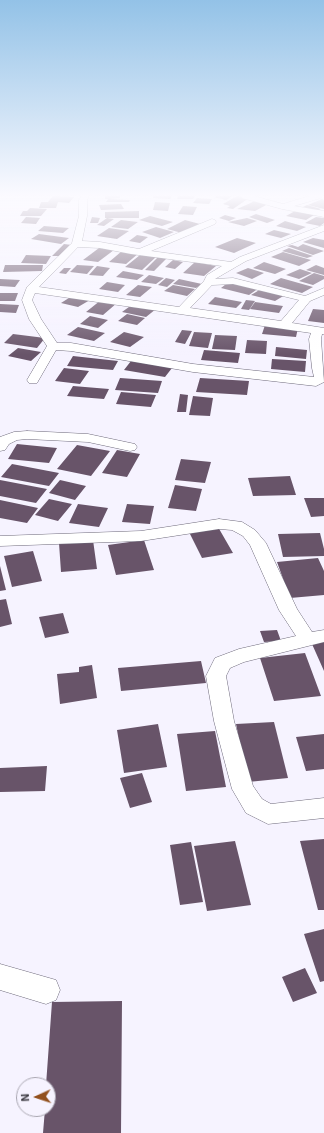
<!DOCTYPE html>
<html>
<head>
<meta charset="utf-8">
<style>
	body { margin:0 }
	#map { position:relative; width:324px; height:1133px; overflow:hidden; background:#f6f3ff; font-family:"Exo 2",sans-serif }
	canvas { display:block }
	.north { position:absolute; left:16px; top:1077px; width:40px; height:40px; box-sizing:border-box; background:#f6f3ff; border:1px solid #aba8b3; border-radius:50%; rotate:267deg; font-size:11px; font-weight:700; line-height:16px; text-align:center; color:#3a3840 }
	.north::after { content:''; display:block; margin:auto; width:14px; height:18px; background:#92501e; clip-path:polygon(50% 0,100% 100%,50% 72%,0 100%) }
</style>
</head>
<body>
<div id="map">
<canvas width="324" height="1133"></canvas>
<div class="north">N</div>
</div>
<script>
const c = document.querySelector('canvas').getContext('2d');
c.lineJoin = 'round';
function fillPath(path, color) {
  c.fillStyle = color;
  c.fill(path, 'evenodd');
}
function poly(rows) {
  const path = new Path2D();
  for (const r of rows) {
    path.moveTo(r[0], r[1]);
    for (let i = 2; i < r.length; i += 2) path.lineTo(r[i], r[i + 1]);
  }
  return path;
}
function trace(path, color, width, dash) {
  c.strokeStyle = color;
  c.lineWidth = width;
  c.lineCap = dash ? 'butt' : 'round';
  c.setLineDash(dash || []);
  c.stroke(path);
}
const building = poly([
	[53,196,55,196,74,197,69,203,58,202,56,208,39,208,41,202,56,202,48,202],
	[105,196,120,196,120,198,109,199,130,200,129,202,106,202,108,199,105,199],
	[154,196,172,196,170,199,153,198],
	[178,196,195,196,193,199,177,199],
	[216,196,232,196,226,200,214,197],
	[237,196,249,198,233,209,227,208,230,206,223,204],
	[197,198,212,199,209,204,193,203],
	[322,199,324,200,324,209,308,205],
	[255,201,268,204,255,211,237,209],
	[155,202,170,203,168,211,153,210],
	[121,204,124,209,101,210,99,205],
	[307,205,321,209,317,211,303,207],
	[183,206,197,207,193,215,178,214],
	[30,208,47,209,41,216,20,216,23,211,27,211],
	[139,211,139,218,105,218,105,212],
	[295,211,314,215,306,220,286,216],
	[256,214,275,220,267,223,249,217],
	[225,215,236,218,229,221,219,218],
	[150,216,173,222,162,226,139,220],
	[26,217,40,218,36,224,21,223],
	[92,217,100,218,98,223,90,223],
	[316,217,324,218,324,223,320,226,305,223],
	[107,218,114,219,104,226,97,225],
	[247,218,257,221,244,226,228,222],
	[121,220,138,222,128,229,111,227],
	[185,220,200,224,182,233,167,229],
	[285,221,306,227,297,231,276,226],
	[44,226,69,228,63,233,38,231],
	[156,227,174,232,160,238,142,232],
	[109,228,129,231,117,239,97,236],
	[274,230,291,234,281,238,265,234],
	[39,234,69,238,61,244,31,239],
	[137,235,148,237,140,243,129,241],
	[237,238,256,243,234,253,215,247],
	[313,238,324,240,324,248,303,242],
	[64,244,72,245,60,256,52,256],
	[303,244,324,251,313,255,287,246,292,245,298,247],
	[99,248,114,250,98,262,83,260],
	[289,248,313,256,307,258,282,251],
	[122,251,139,253,126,264,109,262],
	[283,252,311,260,299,266,271,257],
	[26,255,51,256,46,264,21,263],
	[140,255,156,257,142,270,125,267],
	[158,257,167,258,154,271,145,270],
	[173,260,183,262,175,269,165,267],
	[195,262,216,266,204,276,183,273],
	[264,262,286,269,275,274,253,268],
	[5,265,43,265,42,271,3,272],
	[77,265,94,266,87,274,70,272],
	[316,265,324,268,324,275,306,270],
	[97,266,110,268,103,276,89,275],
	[64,268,71,268,66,274,59,273],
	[248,268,264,273,252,279,236,273],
	[300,269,312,273,299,279,286,275],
	[123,271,144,275,137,280,116,277],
	[314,273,324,276,324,279,313,285,299,281],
	[149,275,164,278,156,284,141,282],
	[166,278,175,280,167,287,158,285],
	[281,278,313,287,302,293,270,284],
	[0,279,20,280,15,287,0,286],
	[179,279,202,284,196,288,173,284],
	[230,281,259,288,249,295,221,288],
	[107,282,125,285,118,292,99,289],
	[138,285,152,287,140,297,126,295],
	[173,285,195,289,187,296,164,291],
	[261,289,285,295,275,301,251,295],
	[0,293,18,293,15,301,0,301],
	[72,296,90,300,78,307,61,303],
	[215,297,242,302,236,308,208,304],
	[101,300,117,303,103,315,86,312],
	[246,300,255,301,249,310,241,309],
	[255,302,283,306,279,313,250,309],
	[0,304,19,305,16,313,0,312],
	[133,304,156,309,146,317,122,312],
	[313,309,324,310,324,323,308,321],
	[127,314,145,318,137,325,118,321],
	[90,316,108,320,98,328,80,324],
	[265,325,298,328,296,337,262,334],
	[78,327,105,333,94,341,67,335],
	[182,330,192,331,185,344,175,342],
	[124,332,144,337,130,347,110,342],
	[194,332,212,333,208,348,189,346],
	[13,334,45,338,37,348,4,343],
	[215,335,237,336,235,350,212,349],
	[247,340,267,341,266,354,245,353],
	[276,347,307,350,306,359,275,356],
	[18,348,41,352,31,361,8,356],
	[204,350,240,353,238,363,201,360],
	[73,356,118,361,113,370,67,366],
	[272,359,306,361,305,372,271,369],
	[131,361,172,368,165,377,124,370],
	[64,368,89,371,80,384,55,381],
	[120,378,162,381,158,393,115,390],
	[200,378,249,381,247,395,196,392],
	[73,386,109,389,104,399,67,396],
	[121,392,156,395,151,407,116,404],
	[180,394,188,395,186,412,177,412],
	[193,396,213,398,210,416,189,415],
	[17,444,57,448,49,463,8,459],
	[77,445,110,451,91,476,57,469],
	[117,450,140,454,127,477,102,473],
	[181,459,211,462,205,483,175,480],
	[12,464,59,473,49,486,1,477],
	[290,476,296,495,253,496,248,478],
	[0,480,47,489,36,503,0,496],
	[60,480,86,486,75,500,49,493],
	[175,485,202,489,196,511,168,508],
	[304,498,324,498,324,516,311,517],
	[49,499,72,504,58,521,35,515],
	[0,500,38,508,27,523,0,518],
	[78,504,108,508,99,527,69,523],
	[127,504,154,506,150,524,122,522],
	[218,527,233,553,202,558,189,532],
	[320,533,324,549,324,556,283,557,278,534],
	[93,540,97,569,61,572,59,543],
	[144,540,154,570,116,575,108,545],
	[33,551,42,581,12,587,4,556],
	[318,558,324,571,324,595,290,598,277,562],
	[0,566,6,590,0,591],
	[6,599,12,624,0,627,0,600],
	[63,613,69,633,45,638,39,617],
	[277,630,281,641,264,642,260,631],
	[324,642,324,671,312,644],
	[305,653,321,696,274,701,260,658],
	[201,661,206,683,121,691,118,668],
	[92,665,97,698,60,704,57,674,79,672,79,667],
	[274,722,288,778,248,782,236,724],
	[158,724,167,767,124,773,117,730],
	[215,731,226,787,186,791,177,734],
	[324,734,324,769,306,771,296,737],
	[47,766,45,791,0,792,0,768],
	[142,773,152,802,130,808,120,778],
	[324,839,324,910,318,910,300,841],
	[235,841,251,905,207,911,194,846],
	[191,842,203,902,180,905,170,845],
	[324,929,324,981,320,982,304,934],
	[305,968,317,993,293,1002,282,977],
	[122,1001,121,1133,43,1133,45,1109,48,1109,48,1085,46,1085,52,1002]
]);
const minor = poly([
	[81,196,89,196,87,200,87,216,82,241,100,242,139,249,212,219,215,220,216,222,215,224,151,251,231,262,240,257,324,225,324,231,246,261,215,279,233,278,305,296,324,288,324,295,310,301,292,323,324,328,324,334,322,334,321,339,324,382,316,386,193,372,71,351,56,350,37,383,29,383,27,380,47,346,29,319,22,300,27,287,72,243,79,216,79,200,81,196],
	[78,247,100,248,131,254,222,266,207,275,204,281,179,307,39,287,78,247],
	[233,284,299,300,281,321,190,308,212,285,233,284],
	[35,293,311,333,309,339,312,368,314,377,193,364,71,343,57,343,41,319,32,300,35,293],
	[241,196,254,196,283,204,309,196,322,196,321,198,294,206,324,211,324,217,282,209,242,198,241,196],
	[27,431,88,434,135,444,137,447,135,450,130,451,88,442,27,439,17,440,9,444,5,450,0,451,0,437,14,432,27,431],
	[219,519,242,522,255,530,266,543,297,609,312,632,324,630,324,642,244,662,230,668,226,676,234,721,253,786,262,799,271,804,324,798,324,818,268,824,246,813,232,789,214,721,206,676,215,658,239,649,296,636,279,610,250,545,243,536,232,530,219,529,141,541,0,546,0,536,141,531,219,519],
	[0,964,56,980,60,990,56,1000,46,1004,0,990,0,964]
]);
fillPath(building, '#685469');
trace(minor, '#6e6a7b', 1);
fillPath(minor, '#fff');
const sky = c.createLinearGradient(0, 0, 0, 355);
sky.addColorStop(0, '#93c2e7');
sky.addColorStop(0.55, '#fbfaff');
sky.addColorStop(1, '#fbfaff00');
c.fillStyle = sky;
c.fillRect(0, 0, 324, 355);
</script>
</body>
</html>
